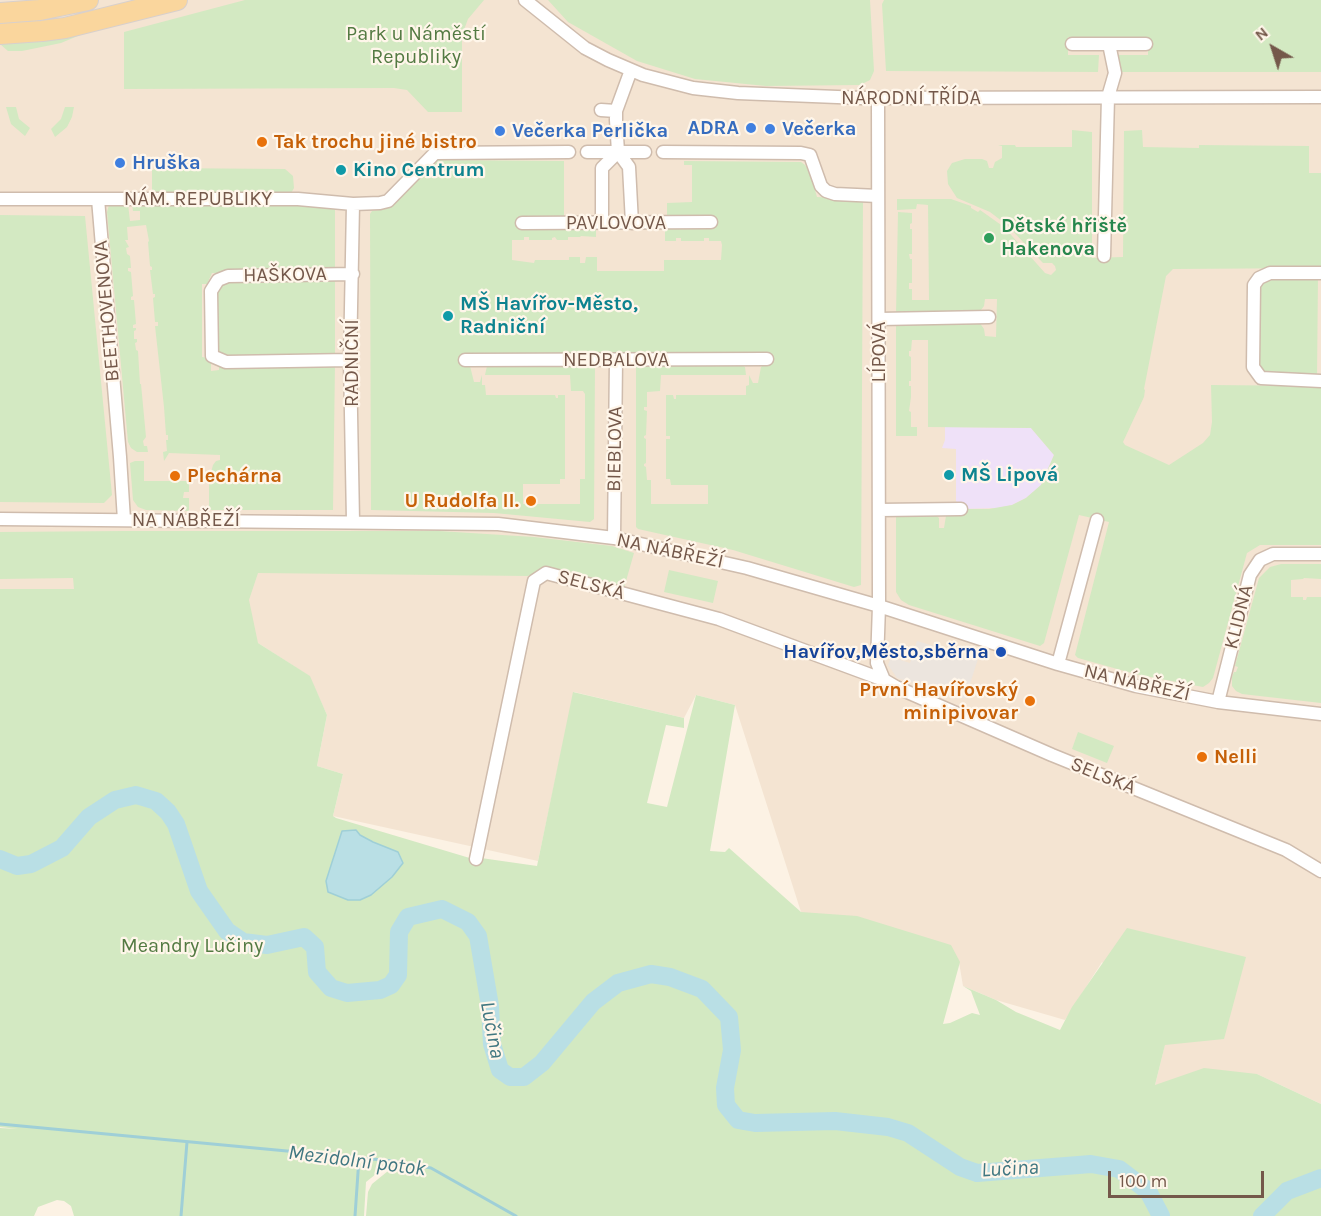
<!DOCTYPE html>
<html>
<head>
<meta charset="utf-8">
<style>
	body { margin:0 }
	#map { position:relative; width:1321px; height:1216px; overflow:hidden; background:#fcf2e4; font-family:Karla,sans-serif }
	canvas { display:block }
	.north { position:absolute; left:1243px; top:18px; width:60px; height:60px; -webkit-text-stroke:4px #fff6ea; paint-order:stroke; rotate:321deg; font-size:16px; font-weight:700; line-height:24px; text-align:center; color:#74584a }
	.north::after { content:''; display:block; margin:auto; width:21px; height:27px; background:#74584a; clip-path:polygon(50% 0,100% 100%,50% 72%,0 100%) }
	.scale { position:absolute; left:1108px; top:1171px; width:156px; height:27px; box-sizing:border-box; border:3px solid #74584a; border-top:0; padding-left:8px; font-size:18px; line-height:21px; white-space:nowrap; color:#74584a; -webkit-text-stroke:4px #fff6ea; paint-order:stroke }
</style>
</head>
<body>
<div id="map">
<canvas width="1321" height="1216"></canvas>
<div class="north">N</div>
<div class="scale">100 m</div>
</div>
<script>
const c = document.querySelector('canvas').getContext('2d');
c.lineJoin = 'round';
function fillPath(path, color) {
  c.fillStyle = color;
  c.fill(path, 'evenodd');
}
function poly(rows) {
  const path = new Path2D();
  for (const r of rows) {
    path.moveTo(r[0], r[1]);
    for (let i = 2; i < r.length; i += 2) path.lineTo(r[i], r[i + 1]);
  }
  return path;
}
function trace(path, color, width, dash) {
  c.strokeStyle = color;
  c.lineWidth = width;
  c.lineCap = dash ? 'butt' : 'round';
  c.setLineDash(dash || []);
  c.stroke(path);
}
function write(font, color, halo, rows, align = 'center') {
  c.font = font + ' Karla,sans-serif';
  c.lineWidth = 4.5;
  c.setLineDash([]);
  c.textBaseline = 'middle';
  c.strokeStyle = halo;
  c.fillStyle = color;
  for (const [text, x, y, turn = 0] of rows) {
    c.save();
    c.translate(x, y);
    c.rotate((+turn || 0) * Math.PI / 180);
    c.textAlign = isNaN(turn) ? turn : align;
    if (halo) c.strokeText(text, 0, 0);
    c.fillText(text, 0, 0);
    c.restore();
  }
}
const residential = poly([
	[0,0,1321,0,1321,1104,1257,1074,1155,1085,1165,1044,1102,962,1065,1020,996,1000,963,986,959,962,801,912,735,705,696,695,684,718,574,692,538,861,333,816,343,774,317,766,327,715,309,676,258,643,0,599]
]);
const industrial = poly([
	[917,641,978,659,965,699,897,678,888,665,891,657,910,663]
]);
const education = poly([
	[945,427,1031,428,1054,455,1041,485,1026,498,1012,505,998,508,961,509,956,501,956,449,942,448,945,440]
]);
const green = poly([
	[245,0,484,0,468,19,462,35,462,112,428,112,407,90,394,88,124,89,124,32],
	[548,0,870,0,874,71,870,80,860,85,766,86,695,79,637,61,568,22],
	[884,0,1321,0,1321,72,1119,72,1118,55,1148,55,1148,37,1068,37,1068,55,1099,55,1098,72,886,71,882,4],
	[85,33,61,43,22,51,8,51,0,44,1,41],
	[6,107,16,107,19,119,30,128,25,136,11,124],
	[65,107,74,107,72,117,67,127,55,137,51,129,61,119],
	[1072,130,1092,132,1092,258,1123,257,1124,131,1142,130,1143,147,1199,148,1199,145,1309,146,1309,173,1321,173,1321,268,1173,269,1166,276,1144,389,1145,390,1144,397,1123,442,1125,445,1169,465,1203,443,1210,435,1212,422,1211,385,1321,386,1321,545,1260,545,1247,553,1213,678,1209,683,1203,687,1135,674,1078,658,1075,655,1109,522,1079,515,1044,643,1040,646,909,605,901,600,896,592,896,511,934,513,939,518,939,528,944,528,946,516,961,509,989,509,1012,505,1026,498,1041,485,1054,455,1031,428,928,427,928,340,912,340,911,351,909,351,909,356,911,357,911,381,909,381,909,386,911,386,911,397,909,411,911,412,911,427,917,427,917,436,896,436,896,322,949,321,950,324,952,324,953,321,979,322,984,329,985,336,996,337,997,299,985,299,984,306,978,314,896,314,898,212,912,213,912,223,910,224,910,229,912,229,912,254,909,254,910,259,912,259,912,283,909,283,909,289,912,289,912,300,929,300,928,205,917,204,916,209,897,210,897,199,951,199,971,206,971,208,978,212,980,210,1004,227,1045,273,1051,275,1056,270,1055,266,1052,263,1043,263,1007,225,990,212,957,198,948,184,947,171,952,163,965,159,982,159,987,161,989,168,993,168,995,162,1002,158,1002,146,998,145,1015,145,1016,147,1072,147],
	[434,160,564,161,564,219,522,219,522,227,596,228,596,237,581,236,580,237,568,237,568,240,557,240,555,237,552,238,552,240,529,240,529,237,524,237,524,240,512,240,512,260,534,263,535,260,569,260,569,257,580,257,580,263,585,263,586,257,597,257,597,271,664,271,664,260,721,260,722,245,721,241,709,241,709,238,704,238,704,241,681,241,681,238,676,238,676,241,665,241,665,228,709,228,711,225,711,220,685,220,684,217,667,220,667,203,692,202,692,165,684,165,684,161,801,162,805,165,810,173,817,197,863,199,861,585,854,587,733,550,638,529,636,527,636,366,741,365,745,367,746,375,661,375,660,391,647,392,647,407,644,407,644,410,647,411,646,435,644,436,644,438,646,439,646,463,644,464,644,466,646,467,647,480,651,480,651,504,708,504,708,485,671,485,670,479,666,479,666,439,670,439,670,436,666,436,666,395,673,395,674,399,676,399,676,395,746,395,746,386,749,385,749,375,753,383,758,383,761,367,768,362,767,357,464,356,463,361,470,366,474,382,480,382,482,375,482,385,485,385,486,395,555,395,556,398,558,398,558,395,565,395,565,479,560,479,560,484,523,484,523,504,580,504,580,479,585,479,585,394,583,391,571,391,570,375,485,375,487,366,489,364,595,366,594,519,590,522,494,513,371,510,370,214,372,211,386,209,398,201,396,197,430,162],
	[159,168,285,169,293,176,294,188,290,195,152,195,152,170],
	[128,204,130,221,140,220,140,211,133,211,132,204,335,205,335,272,212,273,207,284,202,284,202,357,208,358,211,362,211,371,219,370,219,364,335,364,333,510,209,510,209,480,213,465,216,461,220,460,220,455,169,453,164,461,163,452,167,451,166,440,168,440,168,435,166,435,164,407,155,326,158,326,158,322,155,322,153,298,155,297,155,294,153,294,150,270,152,270,152,267,150,266,148,242,149,241,146,225,127,227,128,240,125,240,129,247,126,248,127,254,130,256,131,268,128,268,128,271,131,272,133,296,131,297,131,300,134,300,136,324,133,325,133,328,136,328,136,330,134,331,134,339,137,339,137,342,135,343,136,350,138,351,140,384,141,384,146,437,143,441,144,446,147,446,148,452,137,452,131,448,128,442,107,212,109,205],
	[0,215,85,216,112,495,104,503,0,502],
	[1271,275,1318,276,1317,379,1267,377,1260,371,1256,360,1257,284,1267,281],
	[335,278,335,358,232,358,222,355,217,350,214,299,220,284,224,280],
	[135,461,148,461,144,461,144,481,189,481,189,492,184,492,183,498,189,498,189,511,146,510,138,507,133,500,130,463],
	[124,531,439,531,534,537,612,546,634,553,624,588,546,568,528,576,258,573,249,600,258,643,310,676,327,715,317,766,343,774,333,816,336,818,473,859,481,858,537,866,573,692,684,718,684,728,666,725,647,803,667,807,696,695,735,705,710,851,725,852,729,848,801,912,857,916,951,945,960,962,943,1024,950,1023,972,1013,980,1015,971,991,963,986,996,1000,1016,1012,1060,1030,1072,1007,1127,928,1246,957,1224,1039,1165,1045,1155,1085,1204,1068,1257,1074,1321,1104,1321,1216,366,1216,368,1192,372,1184,388,1171,396,1170,386,1166,366,1182,364,1216,74,1216,71,1206,64,1201,57,1200,38,1207,34,1216,0,1216,0,1128,18,1129,0,1127,0,589,74,589,73,578,0,579,0,532],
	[1281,564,1321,564,1321,579,1304,578,1303,579,1291,580,1291,597,1303,597,1303,600,1306,600,1307,597,1321,597,1321,703,1242,694,1236,691,1232,686,1232,677,1234,672,1236,672,1238,667,1235,666,1259,578,1270,567],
	[669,570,718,581,713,603,664,592],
	[1078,732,1114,746,1107,763,1072,749]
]);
const water = poly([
	[356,830,360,835,373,842,398,852,403,863,392,877,371,895,360,900,348,900,328,892,326,881,342,831,356,830]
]);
const stream = poly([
	[0,1124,393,1161,431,1168,516,1216],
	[181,1216,187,1142],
	[355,1216,359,1158]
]);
const river = poly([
	[0,859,17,866,31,864,62,848,89,817,115,800,136,795,156,801,168,812,176,824,199,891,227,931,243,942,267,945,304,937,315,947,317,972,331,988,347,993,380,990,391,985,398,975,399,932,408,917,442,909,468,922,478,936,490,1006,492,1044,500,1070,510,1077,524,1077,542,1063,593,1002,618,983,651,974,670,977,702,989,729,1017,732,1050,725,1088,726,1105,738,1120,755,1123,835,1121,888,1127,908,1133,960,1167,977,1173,1091,1164,1119,1169,1148,1191,1161,1216],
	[1262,1216,1287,1191,1321,1178]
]);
const street = poly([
	[525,0,585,48,608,60,643,75,693,88,738,93,862,98,1321,97],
	[1072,44,1146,44],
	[631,70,616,111,616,120,618,152,629,167,632,223],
	[878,98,879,606,877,663,884,680],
	[601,110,616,111],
	[587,152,645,152],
	[663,152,801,153,810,155,821,186,826,191,835,194,878,196],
	[0,199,98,199,120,457,124,520],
	[98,199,298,199,353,204,380,203,388,201,435,153,569,152],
	[353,204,350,360,353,521],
	[522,223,711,222],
	[602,223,602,168,618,152],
	[1104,256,1108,97,1115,73,1109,44],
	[1321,273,1270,273,1259,278,1254,285,1253,367,1261,378,1321,381],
	[879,319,989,317],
	[350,360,226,362,212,356,211,291,218,280,228,276,353,274],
	[465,360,767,359],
	[879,510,961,509],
	[0,519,498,524,614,538,747,568,879,606,1058,664,1136,686,1218,702,1321,714],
	[614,538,616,360],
	[1058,664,1097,520],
	[1218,702,1250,575,1260,560,1273,554,1321,554],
	[476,859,534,581,546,573,719,619,884,680,896,687,1052,755,1286,850,1321,871]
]);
const primary = poly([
	[0,13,40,10,88,0],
	[0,34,42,31,65,28,177,0]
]);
const markers = [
	[751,128,6,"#3f7fe0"],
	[770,129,6,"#3f7fe0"],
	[500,131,6,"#3f7fe0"],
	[262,142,6,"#e8710a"],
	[120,163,6,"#3f7fe0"],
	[341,170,6,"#0f9aa8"],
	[989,238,6,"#2e9e5b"],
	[448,316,6,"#0f9aa8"],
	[949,475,6,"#0f9aa8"],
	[175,476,6,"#e8710a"],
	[531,501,6,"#e8710a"],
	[1001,652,6,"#1a4fb4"],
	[1030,701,6,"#e8710a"],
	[1202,757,6,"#e8710a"]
];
const parkNames = [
	["Park u Náměstí",416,34],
	["Republiky",416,57],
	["Meandry Lučiny",192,946]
];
const streetNames = [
	["NÁRODNÍ TŘÍDA",911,98],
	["NÁM. REPUBLIKY",198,199],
	["PAVLOVOVA",616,223],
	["HAŠKOVA",285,275,-1],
	["BEETHOVENOVA",107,311,-95],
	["LÍPOVÁ",879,352,-90],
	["NEDBALOVA",616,360],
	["RADNIČNÍ",352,363,-90],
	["BIEBLOVA",615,449,-89],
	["NA NÁBŘEŽÍ",186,520],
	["NA NÁBŘEŽÍ",670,551,12],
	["SELSKÁ",591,585,15],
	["KLIDNÁ",1239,617,-76],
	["NA NÁBŘEŽÍ",1137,683,13],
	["SELSKÁ",1103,776,22]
];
const shopNames = [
	["ADRA",739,128,"right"],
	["Večerka",782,129],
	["Večerka Perlička",512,131],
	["Hruška",132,163]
];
const foodNames = [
	["Tak trochu jiné bistro",274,142],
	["Plechárna",187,476],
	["U Rudolfa II.",519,501,"right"],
	["První Havířovský",1018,690,"right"],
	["minipivovar",1018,713,"right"],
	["Nelli",1214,757]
];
const cultureNames = [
	["Kino Centrum",353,170],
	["MŠ Havířov-Město,",460,304],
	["Radniční",460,327],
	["MŠ Lipová",961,475]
];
const leisureNames = [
	["Dětské hřiště",1001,226],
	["Hakenova",1001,249]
];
const transitNames = [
	["Havířov,Město,sběrna",989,652]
];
const waterNames = [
	["Lučina",492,1030,79],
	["Mezidolní potok",357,1161,7],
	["Lučina",1010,1169,-3]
];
fillPath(residential, '#f4e4d2');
fillPath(industrial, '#ece5de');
fillPath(education, '#efe1f8');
fillPath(green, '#d3e9c2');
fillPath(water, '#b9dfe5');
trace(water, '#9fcfd7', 1.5);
trace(stream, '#9fcfd7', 3);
trace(river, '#b9dfe5', 18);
trace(street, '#cfbcad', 15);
trace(primary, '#d8d0cc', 22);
trace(street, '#fff', 12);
trace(primary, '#fad69d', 20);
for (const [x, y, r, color] of markers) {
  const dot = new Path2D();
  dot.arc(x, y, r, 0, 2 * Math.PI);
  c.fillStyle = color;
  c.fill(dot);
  trace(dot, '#fff6ea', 2);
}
write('20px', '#537a42', '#fff6ea', parkNames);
write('20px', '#74584a', '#fff6ea', streetNames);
write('bold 20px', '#366cbe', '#fff6ea', shopNames, 'left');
write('bold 20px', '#c56008', '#fff6ea', foodNames, 'left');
write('bold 20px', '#0d838f', '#fff6ea', cultureNames, 'left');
write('bold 20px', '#27864d', '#fff6ea', leisureNames, 'left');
write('bold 20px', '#164399', '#fff6ea', transitNames, 'right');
write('italic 21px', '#407781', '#fff6ea', waterNames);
</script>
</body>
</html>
